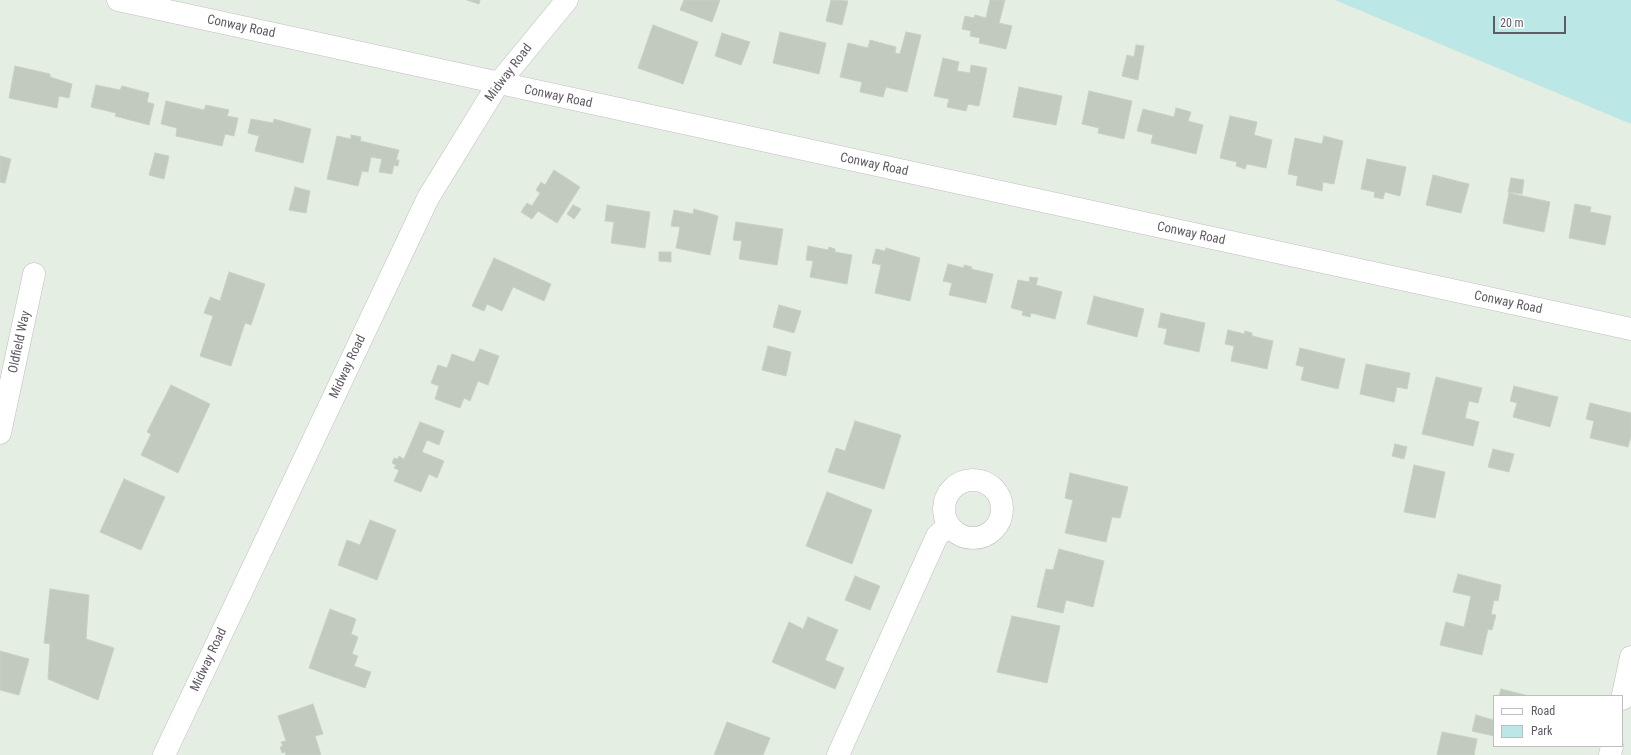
<!DOCTYPE html>
<html>
<head>
<meta charset="utf-8">
<style>
	body { margin:0 }
	#map { position:relative; width:1631px; height:755px; overflow:hidden; background:#e4eee2; font-family:"Roboto Condensed",sans-serif }
	canvas { display:block }
	.legend { position:absolute; left:1493px; top:695px; width:130px; height:52px; box-sizing:border-box; background:#fff; border:1px solid #bfbdc1; margin:0; padding:5px 7px; list-style:none; font-size:12px; color:#605a64 }
	.legend li { display:flex; align-items:center; gap:8px; height:20px }
	.legend b { width:20px; border:1px solid #bfbdc1 }
	.scale { position:absolute; left:1493px; top:16px; width:73px; height:18px; box-sizing:border-box; border:2px solid #605a64; border-top:0; padding-left:5px; font-size:12px; line-height:14px; white-space:nowrap; color:#605a64; -webkit-text-stroke:3px #fff; paint-order:stroke }
</style>
</head>
<body>
<div id="map">
<canvas width="1631" height="755"></canvas>
<ul class="legend">
<li><b style="height:5px;background:#fff"></b>Road</li>
<li><b style="height:11px;background:#bce7e7"></b>Park</li>
</ul>
<div class="scale">20 m</div>
</div>
<script>
const c = document.querySelector('canvas').getContext('2d');
c.lineJoin = 'round';
function fillPath(path, color) {
  c.fillStyle = color;
  c.fill(path, 'evenodd');
}
function poly(rows) {
  const path = new Path2D();
  for (const r of rows) {
    if (r.length === 3) {
      path.moveTo(r[0] + r[2], r[1]);
      path.arc(r[0], r[1], r[2], 0, 2 * Math.PI);
      continue;
    }
    path.moveTo(r[0], r[1]);
    for (let i = 2; i < r.length; i += 2) path.lineTo(r[i], r[i + 1]);
  }
  return path;
}
function trace(path, color, width, dash) {
  c.strokeStyle = color;
  c.lineWidth = width;
  c.lineCap = dash ? 'butt' : 'round';
  c.setLineDash(dash || []);
  c.stroke(path);
}
function write(font, color, halo, rows, align = 'center') {
  c.font = font + ' "Roboto Condensed",sans-serif';
  c.lineWidth = 3;
  c.setLineDash([]);
  c.textBaseline = 'middle';
  c.strokeStyle = halo;
  c.fillStyle = color;
  for (const [text, x, y, turn = 0] of rows) {
    c.save();
    c.translate(x, y);
    c.rotate((+turn || 0) * Math.PI / 180);
    c.textAlign = isNaN(turn) ? turn : align;
    if (halo) c.strokeText(text, 0, 0);
    c.fillText(text, 0, 0);
    c.restore();
  }
}
const green = poly([
	[1335,0,1631,0,1631,124]
]);
const building = poly([
	[467,0,480,0,479,4,467,0],
	[684,0,720,0,712,22,680,10,684,0],
	[831,0,848,1,842,25,826,21,831,0],
	[990,0,1005,0,999,23,1012,26,1006,49,979,43,980,38,970,36,971,31,962,29,965,16,974,18,975,15,986,18,990,0],
	[653,25,698,42,683,84,638,68,653,25],
	[780,32,826,43,819,74,773,63,780,32],
	[906,32,921,35,907,92,886,87,883,97,860,92,862,82,840,77,848,43,868,48,870,40,896,47,895,53,900,54,906,32],
	[722,33,750,42,741,65,715,56,722,33],
	[1136,45,1144,46,1138,80,1122,76,1127,55,1134,57,1136,45],
	[943,58,959,62,957,71,970,73,971,65,987,68,979,106,968,104,966,111,947,107,949,99,934,96,943,58],
	[15,66,50,74,50,77,72,84,69,98,59,96,57,108,9,98,15,66],
	[96,85,120,90,122,86,149,93,147,102,154,104,149,125,115,116,116,113,91,107,96,85],
	[1019,87,1062,96,1056,125,1013,117,1019,87],
	[1089,91,1132,101,1124,139,1098,133,1099,128,1082,124,1089,91],
	[166,101,204,110,206,105,229,110,227,116,238,118,234,136,225,134,222,146,176,136,177,128,161,124,166,101],
	[1176,108,1191,112,1188,121,1203,125,1196,154,1151,143,1153,135,1137,131,1143,109,1174,117,1176,108],
	[1230,116,1257,122,1254,135,1272,140,1266,168,1247,164,1245,169,1236,166,1237,162,1220,158,1230,116],
	[251,119,273,123,274,119,311,129,303,163,255,151,259,136,248,133,251,119],
	[351,135,361,137,360,141,399,150,396,160,399,160,398,166,394,165,392,174,379,172,382,159,371,157,368,172,362,171,358,186,327,179,337,136,351,139,351,135],
	[1324,136,1343,141,1334,184,1323,182,1322,191,1296,185,1298,176,1288,174,1295,138,1322,144,1324,136],
	[155,153,169,156,164,179,149,175,155,153],
	[0,156,11,159,5,183,0,182,0,156],
	[1367,159,1406,167,1400,196,1385,192,1383,199,1374,197,1375,192,1361,189,1367,159],
	[554,170,580,187,557,223,538,211,532,219,521,212,527,203,532,206,540,193,536,190,541,182,545,185,554,170],
	[1433,175,1469,184,1461,213,1426,205,1433,175],
	[1511,178,1524,180,1522,194,1508,192,1511,178],
	[295,187,310,191,306,213,289,210,295,187],
	[1509,193,1550,202,1544,232,1503,223,1509,193],
	[1575,204,1591,207,1590,212,1611,216,1605,245,1569,238,1575,204],
	[573,205,581,209,574,219,567,214,573,205],
	[607,205,650,212,645,248,611,243,614,222,605,221,607,205],
	[694,209,718,216,710,255,676,248,680,227,671,226,674,210,693,214,694,209],
	[736,222,783,229,777,265,739,259,742,241,733,240,736,222],
	[808,246,828,250,829,247,835,249,835,252,852,255,847,284,810,277,813,261,806,260,808,246],
	[886,248,920,258,910,301,875,293,881,265,872,263,876,249,885,251,886,248],
	[659,252,671,252,671,262,659,261,659,252],
	[494,258,551,284,544,301,513,287,502,311,487,304,484,311,472,306,494,258],
	[948,264,964,268,964,265,972,267,971,269,993,274,986,303,949,295,952,283,943,281,948,264],
	[229,272,265,284,251,325,245,323,231,366,200,356,213,316,204,313,210,297,220,301,229,272],
	[1030,277,1038,278,1036,285,1062,292,1055,319,1031,313,1030,317,1022,315,1023,311,1011,308,1018,280,1029,282,1030,277],
	[1094,296,1144,309,1137,337,1087,324,1094,296],
	[779,305,801,311,794,333,773,327,779,305],
	[1161,313,1205,323,1199,352,1164,344,1167,329,1158,327,1161,313],
	[1228,330,1244,334,1245,331,1252,333,1252,336,1273,341,1267,369,1231,361,1234,346,1225,344,1228,330],
	[768,346,791,352,786,376,762,370,768,346],
	[1300,348,1345,359,1338,389,1301,380,1304,367,1296,365,1300,348],
	[480,349,499,356,488,385,478,381,470,401,464,398,460,408,435,399,439,386,431,383,438,365,447,368,452,354,474,362,480,349],
	[1366,364,1410,373,1407,389,1397,387,1394,402,1360,394,1366,364],
	[1436,377,1482,388,1478,403,1469,401,1465,418,1479,422,1473,446,1422,434,1436,377],
	[171,385,210,404,178,473,141,455,151,434,147,432,171,385],
	[1514,386,1558,397,1550,427,1513,417,1517,403,1510,401,1514,386],
	[1590,403,1631,413,1631,436,1628,447,1590,438,1594,421,1586,419,1590,403],
	[855,421,901,435,884,489,828,472,836,448,845,451,855,421],
	[420,422,444,431,439,445,427,440,422,452,444,461,437,478,429,474,421,492,394,481,399,470,394,468,396,465,392,463,394,458,398,459,399,456,404,459,420,422],
	[1395,444,1407,447,1404,459,1392,456,1395,444],
	[1493,449,1514,454,1509,472,1488,467,1493,449],
	[1414,465,1445,472,1435,518,1404,512,1414,465],
	[1070,473,1128,487,1120,518,1112,517,1106,542,1065,533,1073,500,1065,498,1070,473],
	[124,479,165,497,141,550,100,532,124,479],
	[827,492,872,510,852,564,806,546,827,492],
	[370,520,396,530,377,580,338,565,347,540,360,545,370,520],
	[1059,549,1104,561,1093,607,1066,600,1063,613,1037,607,1046,569,1053,570,1059,549],
	[1458,574,1501,585,1498,601,1494,600,1491,614,1496,615,1492,630,1488,629,1482,655,1440,645,1446,622,1464,627,1471,596,1453,592,1458,574],
	[855,576,880,586,870,610,845,600,855,576],
	[50,589,89,595,86,639,114,648,98,700,48,679,50,644,44,643,50,589],
	[330,609,356,619,351,634,358,637,352,654,358,656,354,666,371,672,365,688,309,668,330,609],
	[1012,616,1060,626,1047,683,997,672,1012,616],
	[808,617,838,630,825,660,844,668,835,689,772,662,789,622,803,629,808,617],
	[0,651,29,659,19,695,0,690,0,651],
	[1501,689,1529,696,1499,696,1501,689],
	[313,704,323,734,315,736,321,755,286,755,285,752,282,753,280,747,283,746,281,742,286,741,278,716,313,704],
	[1476,715,1493,720,1494,717,1494,736,1472,731,1476,715],
	[727,722,770,738,763,755,714,755,727,722],
	[1442,732,1477,739,1474,755,1437,755,1442,732]
]);
const street = poly([
	[118,0,1631,329],
	[0,433,34,274],
	[973,509,29],
	[1622,699,1631,657],
	[164,755,428,198,498,84,567,0],
	[838,755,937,536,948,526],
	[1610,755,1612,746]
]);
const streetNames = [
	["Conway Road",241,27,12],
	["Midway Road",509,73,-53],
	["Conway Road",558,97,12],
	["Conway Road",874,165,12],
	["Conway Road",1191,234,12],
	["Conway Road",1508,303,12],
	["Oldfield Way",20,342,-78],
	["Midway Road",348,367,-65],
	["Midway Road",209,660,-65]
];
fillPath(green, '#bce7e7');
fillPath(building, '#c2c9bf');
trace(building, '#c5d3c0', 1);
trace(street, '#c2bcc4', 23);
trace(street, '#fff', 22);
write('13px', '#605a64', '#fff', streetNames);
</script>
</body>
</html>
